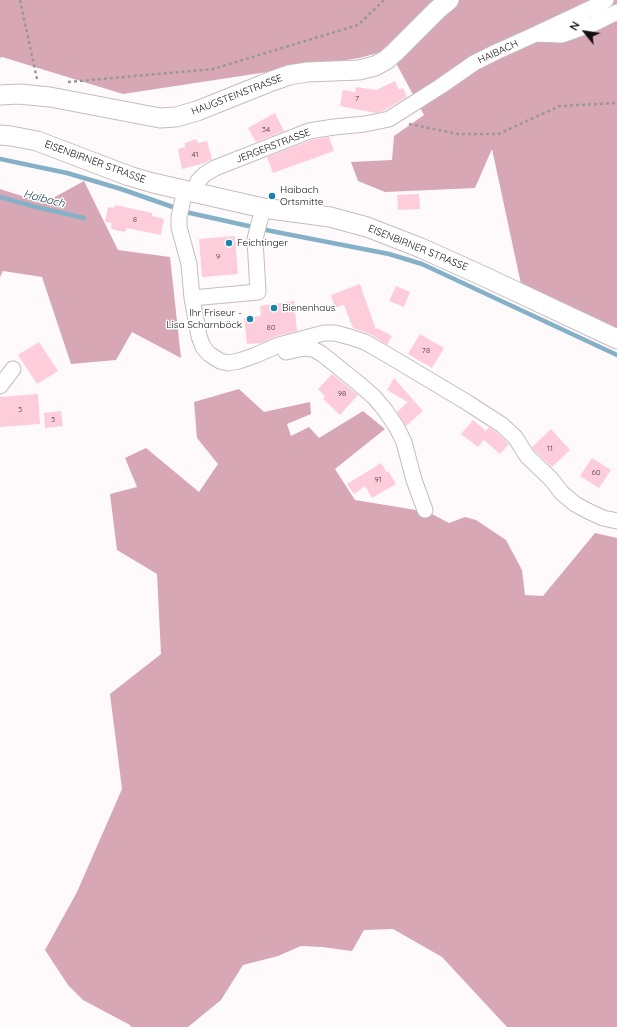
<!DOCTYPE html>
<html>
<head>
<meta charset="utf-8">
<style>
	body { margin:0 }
	#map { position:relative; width:617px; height:1027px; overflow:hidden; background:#fefafb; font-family:Quicksand,sans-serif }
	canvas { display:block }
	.north { position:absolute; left:565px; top:12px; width:40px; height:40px; -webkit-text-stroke:3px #fff; paint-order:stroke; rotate:300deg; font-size:11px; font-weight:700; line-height:16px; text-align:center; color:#131011 }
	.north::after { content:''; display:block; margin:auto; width:14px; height:18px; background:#131011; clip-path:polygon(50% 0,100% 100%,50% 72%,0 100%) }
</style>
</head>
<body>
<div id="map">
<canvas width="617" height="1027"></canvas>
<div class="north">N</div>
</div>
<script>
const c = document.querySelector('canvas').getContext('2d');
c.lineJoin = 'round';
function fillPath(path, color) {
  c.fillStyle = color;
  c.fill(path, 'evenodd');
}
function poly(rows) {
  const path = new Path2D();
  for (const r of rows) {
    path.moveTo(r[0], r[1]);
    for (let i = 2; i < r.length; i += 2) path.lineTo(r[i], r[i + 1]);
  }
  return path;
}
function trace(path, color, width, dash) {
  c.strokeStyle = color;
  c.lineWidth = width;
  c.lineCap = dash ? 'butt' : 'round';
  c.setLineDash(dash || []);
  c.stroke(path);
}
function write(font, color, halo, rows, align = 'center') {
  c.font = font + ' Quicksand,sans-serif';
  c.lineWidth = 3;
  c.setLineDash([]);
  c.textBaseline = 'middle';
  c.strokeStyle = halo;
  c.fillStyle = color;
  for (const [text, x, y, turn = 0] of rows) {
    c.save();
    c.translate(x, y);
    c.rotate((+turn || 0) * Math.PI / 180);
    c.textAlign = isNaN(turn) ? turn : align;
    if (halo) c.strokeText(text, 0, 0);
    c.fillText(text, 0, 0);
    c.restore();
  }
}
const forest = poly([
	[0,0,617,0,617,331,521,284,492,149,475,188,385,192,358,181,351,162,392,160,394,136,424,115,389,50,359,58,123,94,2,57,0,58],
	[84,181,118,250,170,257,181,358,132,332,116,360,71,364,42,277,3,271,0,277,0,189,44,203],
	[239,389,264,412,310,402,311,414,287,424,291,436,309,427,319,438,363,411,385,429,335,469,355,500,428,512,449,523,465,517,476,520,506,540,522,570,525,595,543,596,595,533,617,538,617,1027,507,1027,442,957,393,929,364,930,352,951,322,947,301,946,278,956,243,965,221,1000,188,1027,131,1027,130,1025,83,1000,68,985,45,950,77,892,122,789,110,694,161,654,157,574,117,550,110,494,137,487,125,458,146,448,199,492,218,464,197,438,194,402]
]);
const stream = poly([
	[0,159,67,173,121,189,190,213,271,231,389,254,422,264,617,355],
	[0,197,32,206,84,218]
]);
const building = poly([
	[395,81,399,90,403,88,407,97,383,111,376,113,340,106,343,90,355,92,356,87,376,90],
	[275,113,284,131,256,142,248,128],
	[329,137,334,151,273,173,267,157,311,140],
	[196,139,198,143,207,141,212,159,205,163,182,169,178,149,185,147,185,143],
	[419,194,420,209,398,210,397,195],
	[115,205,152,213,152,216,164,219,161,235,127,228,125,232,111,229,112,223,105,222,108,207,114,208],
	[235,236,238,274,202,277,199,239],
	[360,284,376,330,377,328,392,336,387,345,370,334,353,328,344,305,335,308,331,295],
	[396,286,410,292,404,307,389,301],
	[294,301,297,331,277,336,262,343,247,344,244,318,261,316,260,306],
	[420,334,444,348,432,368,408,354],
	[39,342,58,371,37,384,18,355],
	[332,374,358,395,340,415,323,399,325,396,318,389],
	[394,378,423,411,406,426,397,412,408,402,387,390],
	[38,394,40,424,0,427,0,397],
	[61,411,63,426,45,428,44,413],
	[473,420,486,431,489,427,496,432,508,443,509,444,500,454,484,440,478,447,461,434],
	[551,429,570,450,552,467,534,450,532,447],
	[592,458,611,470,599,488,580,476],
	[381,463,386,471,382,475,388,471,396,484,372,498,365,486,354,494,347,484]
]);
const path = poly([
	[20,0,37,79],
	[68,82,213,69,358,25,384,0],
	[409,124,458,134,498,134,560,106,617,103]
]);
const minor = poly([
	[538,33,600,4,606,0],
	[185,190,179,217,179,227,189,264,192,298,199,336,203,347,209,354,220,361,228,363,239,361,256,355,279,345,324,333,335,333,350,337,365,342,391,357,468,403,502,425,515,437,527,456,551,479,562,493,575,504,588,511,603,518,617,521],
	[194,192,198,181,205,174,215,168,309,131,334,127,365,124,389,119,441,86,474,63,496,52,536,34,562,35,593,24,617,12],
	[192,298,258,292,255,239,263,208],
	[286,352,304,348,313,349,322,354,358,383,374,397,385,410,396,426,404,442,414,480,425,510],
	[0,386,13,369]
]);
const major = poly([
	[0,95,19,94,50,97,160,118,176,117,197,111,272,81,289,75,308,72,359,70,375,66,386,60,395,52,437,10,449,0],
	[0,135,11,136,37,141,129,176,153,183,263,208,330,217,367,227,421,248,483,276,617,339]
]);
const markers = [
	[272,196,4,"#1a82ab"],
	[229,243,4,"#1a82ab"],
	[274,308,4,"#1a82ab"],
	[250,319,4,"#1a82ab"]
];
const numberNames = [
	["7",357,99],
	["34",266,130],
	["41",195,155],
	["8",135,220],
	["9",218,257],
	["80",271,328],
	["78",426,351],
	["98",342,394],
	["3",20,410],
	["3",53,420],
	["11",550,449],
	["60",596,473],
	["91",378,480]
];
const streetNames = [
	["HAIBACH",498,52,-25],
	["HAUGSTEINSTRASSE",237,95,-21],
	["JERGERSTRASSE",273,146,-21],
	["EISENBIRNER STRASSE",95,162,20],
	["EISENBIRNER STRASSE",418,248,22]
];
const poiNames = [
	["Haibach",280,190],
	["Ortsmitte",280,202],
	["Feichtinger",237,243],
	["Bienenhaus",282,308],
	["Ihr Friseur -",242,313,"right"],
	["Lisa Scharnböck",242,325,"right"]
];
const waterNames = [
	["Haibach",44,199,14]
];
fillPath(forest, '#d7a7b6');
trace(stream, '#84b1c8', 4.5);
fillPath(building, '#fecddc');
trace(minor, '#c5bcbe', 17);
trace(major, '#c5bcbe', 21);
trace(path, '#9b9798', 2.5, [3, 3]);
trace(minor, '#fff', 15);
trace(major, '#fff', 19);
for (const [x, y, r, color] of markers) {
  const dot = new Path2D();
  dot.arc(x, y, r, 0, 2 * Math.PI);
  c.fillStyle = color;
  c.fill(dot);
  trace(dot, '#fff', 1.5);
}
write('8px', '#4e3f44', null, numberNames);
write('10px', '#131011', '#fff', streetNames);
write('10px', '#131011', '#fff', poiNames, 'left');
write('italic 11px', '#143b4d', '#fff', waterNames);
</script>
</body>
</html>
